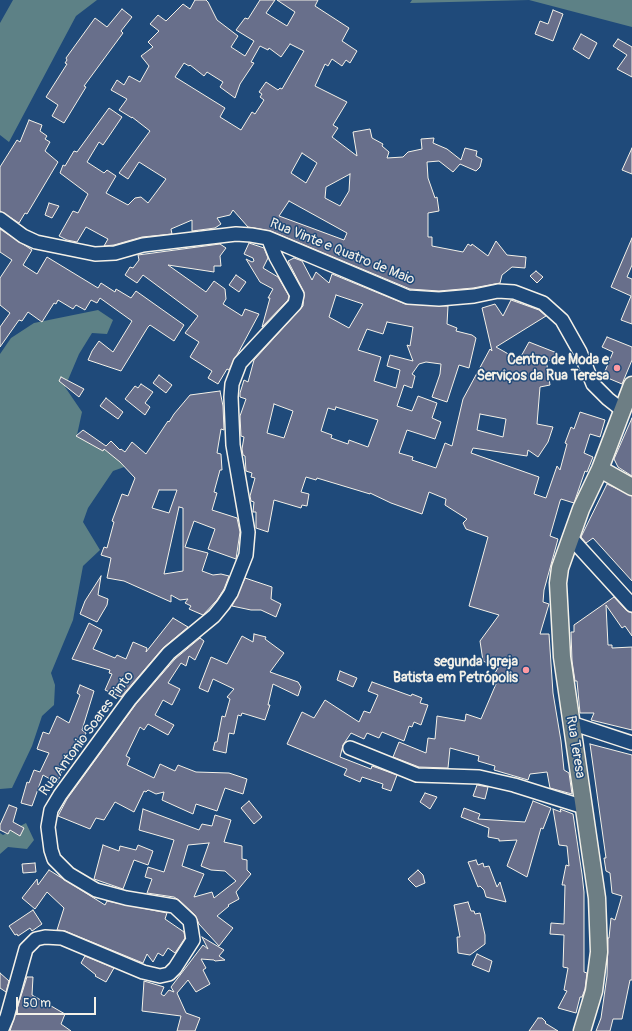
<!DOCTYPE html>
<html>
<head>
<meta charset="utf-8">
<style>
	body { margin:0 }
	#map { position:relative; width:632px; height:1031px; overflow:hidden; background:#1f4a7a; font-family:Pangolin,sans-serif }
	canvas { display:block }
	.scale { position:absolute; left:16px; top:997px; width:80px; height:18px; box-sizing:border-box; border:2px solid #f4f1e8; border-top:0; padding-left:5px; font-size:12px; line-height:14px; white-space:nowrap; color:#f4f1e8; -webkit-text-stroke:3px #1f4a7a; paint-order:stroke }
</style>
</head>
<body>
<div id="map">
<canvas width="632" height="1031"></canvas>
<div class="scale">50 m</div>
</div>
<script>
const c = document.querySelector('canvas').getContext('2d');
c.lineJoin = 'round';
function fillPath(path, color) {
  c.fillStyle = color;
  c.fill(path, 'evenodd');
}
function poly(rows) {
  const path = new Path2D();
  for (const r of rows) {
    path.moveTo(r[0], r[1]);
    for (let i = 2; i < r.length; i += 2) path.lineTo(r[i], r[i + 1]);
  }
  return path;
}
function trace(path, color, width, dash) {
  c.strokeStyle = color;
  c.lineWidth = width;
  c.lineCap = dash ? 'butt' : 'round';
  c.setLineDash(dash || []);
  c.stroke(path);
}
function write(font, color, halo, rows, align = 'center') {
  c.font = font + ' Pangolin,sans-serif';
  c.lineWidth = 3;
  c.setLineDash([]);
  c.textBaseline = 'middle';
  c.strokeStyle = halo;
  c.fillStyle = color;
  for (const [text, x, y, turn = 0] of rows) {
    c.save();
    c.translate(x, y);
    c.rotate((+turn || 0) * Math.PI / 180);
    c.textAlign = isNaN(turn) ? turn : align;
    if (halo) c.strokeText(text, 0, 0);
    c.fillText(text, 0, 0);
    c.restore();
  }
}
const green = poly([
	[13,0,97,0,76,16,9,142,0,135,0,23],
	[412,0,632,0,632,27,529,0,410,3],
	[98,310,113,320,107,334,92,333,79,354,65,387,82,412,77,435,110,453,127,466,113,471,88,508,83,522,100,550,83,566,73,620,51,673,55,685,54,705,42,716,32,746,12,788,0,789,0,354,11,338,34,323],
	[26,823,34,840,27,849,8,847,0,854,0,833,3,835]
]);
const building = poly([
	[195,0,206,0,208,2,217,20,238,36,231,47,245,56,254,41,236,30,245,18,248,19,260,0,275,0,266,13,287,26,295,12,277,0,318,0,315,6,349,28,342,41,357,51,350,63,346,60,342,66,332,59,328,66,325,64,315,86,347,102,333,125,338,128,332,137,357,156,353,132,370,129,372,138,383,144,382,146,389,152,387,158,403,157,408,152,422,149,421,139,434,138,433,143,447,149,461,160,465,148,477,151,476,156,482,159,480,167,476,171,460,164,453,172,439,161,427,162,428,178,435,198,437,197,439,211,428,213,428,237,432,237,432,246,463,252,468,244,471,246,472,244,488,256,496,241,507,255,526,257,525,268,512,267,502,275,500,283,473,288,439,291,410,289,271,231,248,227,233,210,230,215,217,218,221,224,215,228,192,231,192,220,171,229,172,234,142,237,114,245,104,246,108,239,86,227,77,242,67,240,59,236,73,211,78,213,88,194,60,173,63,165,65,166,74,151,77,152,109,108,122,117,103,145,99,142,87,162,104,173,107,170,116,176,106,193,128,205,135,198,141,197,148,203,166,179,139,162,128,179,119,173,150,131,132,117,132,118,119,110,127,99,111,90,117,80,124,85,129,76,140,82,149,66,141,56,153,47,148,42,159,31,150,24,158,15,166,21,183,4,190,9,195,0],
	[290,44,304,51,282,89,280,88,278,90,266,82,259,92,262,94,260,97,264,100,255,114,252,112,241,130,220,117,225,108,175,77,184,63,189,66,190,65,204,76,207,72,223,82,220,87,235,98,240,84,254,63,251,62,260,46,268,50,269,48,281,57,290,44],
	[302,153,317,163,306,183,291,173,302,153],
	[350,174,349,191,340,206,325,198,326,187,350,174],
	[289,201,347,233,344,240,279,216,289,201],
	[122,9,132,17,121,31,123,33,84,86,86,87,64,123,52,116,58,105,46,97,67,64,65,63,67,60,66,58,95,18,107,27,122,9],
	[553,10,563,14,553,41,535,34,540,21,548,24,553,10],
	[581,34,597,43,589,59,573,49,581,34],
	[618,39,632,47,632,77,617,69,627,55,613,46,618,39],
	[29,120,42,125,40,131,47,136,45,139,50,142,45,151,58,162,27,214,25,213,19,223,0,211,0,167,17,140,20,142,29,120],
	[632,148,632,174,622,170,632,148],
	[49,203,59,206,52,218,45,215,49,203],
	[0,229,32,250,23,265,37,274,47,257,98,288,101,283,115,292,116,289,131,298,136,291,184,325,174,341,150,325,148,327,121,371,88,360,92,351,99,341,113,352,132,321,100,298,97,303,91,300,85,310,76,305,73,309,58,300,56,304,54,303,42,322,28,312,22,321,19,320,0,347,0,327,10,313,0,305,0,278,12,260,0,252,0,229],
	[632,238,632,265,627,277,632,279,632,324,621,320,631,296,611,287,632,238],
	[249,243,264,248,268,258,263,268,278,277,289,296,288,300,262,327,270,298,268,298,273,289,260,282,246,259,252,262,254,261,253,258,244,254,249,243],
	[220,244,226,248,220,256,221,266,214,266,214,272,168,265,206,292,214,281,225,289,226,299,223,304,242,316,245,309,259,314,229,370,227,369,218,384,208,378,212,371,190,357,199,342,185,333,198,316,143,275,137,283,125,275,130,267,133,268,139,260,138,255,220,244],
	[294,258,302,261,312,280,316,272,329,283,332,274,405,304,448,306,447,324,457,328,456,331,472,335,476,338,469,368,459,365,447,402,432,397,440,374,441,364,426,362,419,364,412,374,415,376,412,388,404,385,397,406,412,411,418,396,437,403,432,418,441,422,435,439,407,430,399,453,413,457,412,460,436,468,445,443,452,446,463,399,490,349,492,351,482,308,495,304,503,316,511,300,539,310,546,316,496,347,519,360,529,342,557,353,554,362,546,359,550,385,540,387,537,424,553,427,548,442,538,457,528,450,527,456,473,448,471,453,539,477,534,494,546,498,557,466,560,470,567,444,565,443,571,427,574,429,580,412,605,420,600,437,590,434,584,453,593,457,587,472,585,471,574,503,561,499,560,501,550,536,558,539,544,590,543,602,549,604,540,634,549,634,553,693,561,741,564,770,569,773,572,794,550,788,547,772,530,774,528,780,494,770,495,766,478,761,479,756,450,748,448,768,419,767,393,757,399,742,426,753,428,738,435,739,437,716,465,721,466,714,481,719,496,684,490,681,498,668,483,661,480,641,499,615,469,606,488,537,466,529,463,523,467,519,445,505,446,499,429,492,422,514,391,503,370,493,370,494,317,478,316,480,306,477,301,492,309,494,307,506,302,505,301,508,274,500,268,532,256,528,256,512,253,512,254,502,251,501,250,496,255,478,251,477,252,473,246,471,245,456,243,455,242,449,244,437,241,436,240,416,246,399,240,397,240,393,244,380,248,382,254,360,303,306,304,292,288,261,294,258],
	[336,295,363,304,349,328,329,317,336,295],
	[387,322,413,327,410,346,407,345,413,361,390,355,387,366,400,370,396,388,374,381,381,357,358,350,367,329,383,334,387,322],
	[274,404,293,411,284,438,267,433,274,404],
	[336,407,378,420,368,447,349,440,348,444,331,438,332,435,321,431,328,408,335,410,336,407],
	[480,414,506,419,503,437,477,430,480,414],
	[536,271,543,277,537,283,530,276,536,271],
	[236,275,246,282,239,292,229,285,236,275],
	[607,337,632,347,632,360,622,384,603,376,613,352,602,347,607,337],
	[159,375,172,385,166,393,153,383,159,375],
	[61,377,84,389,79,397,59,381,61,377],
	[141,384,153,392,145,403,150,407,145,415,125,399,135,386,138,388,141,384],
	[220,391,223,406,224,430,221,429,217,453,221,454,222,470,220,470,214,492,217,493,212,510,237,518,240,532,236,559,208,549,215,529,194,521,185,547,208,553,202,571,213,575,221,574,229,576,224,589,217,600,203,615,189,609,191,606,185,603,188,599,180,600,171,595,171,602,124,581,107,578,111,558,101,555,104,547,107,548,114,522,112,521,122,494,128,496,135,478,120,462,104,449,103,451,76,436,83,430,106,446,111,441,120,450,121,449,125,452,132,442,146,454,168,421,169,422,174,414,190,395,220,391],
	[159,490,177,490,169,513,152,508,159,490],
	[179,507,183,508,183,571,164,574,179,507],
	[106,398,123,412,118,419,100,406,106,398],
	[632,418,632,476,618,467,614,459,632,418],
	[607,484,632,496,632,581,593,538,586,543,581,537,607,484],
	[101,576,98,595,108,599,107,605,97,622,80,614,85,601,101,576],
	[245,578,272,587,271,599,281,604,276,617,261,610,251,610,232,606,245,578],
	[614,597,626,610,632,613,632,636,625,626,622,628,606,605,608,645,612,645,612,648,632,647,632,730,591,720,594,713,580,713,577,681,575,681,572,661,571,632,574,632,574,625,614,597],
	[173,618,188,627,163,648,121,697,105,690,112,674,109,673,110,670,72,659,89,623,102,630,93,649,115,658,117,655,126,659,133,642,147,648,146,652,173,618],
	[254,634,266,637,265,639,284,653,270,672,298,682,301,687,298,696,273,684,268,705,270,705,265,720,242,713,241,716,238,715,234,734,229,733,226,753,213,750,215,742,217,742,222,716,225,717,230,699,227,697,234,689,213,679,208,692,199,688,211,657,227,664,242,636,253,642,254,634],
	[200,638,204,641,195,660,189,656,186,666,181,663,168,683,180,689,172,705,163,700,155,715,174,725,168,735,148,724,144,730,140,727,126,756,130,758,127,765,154,778,160,764,175,771,178,765,196,772,229,773,247,779,243,794,225,788,217,811,196,804,193,814,162,800,164,792,156,794,148,790,146,792,144,791,134,812,115,802,104,820,96,818,90,829,58,816,67,799,136,704,175,659,200,638],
	[340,671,357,678,353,687,337,680,340,671],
	[372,682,411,696,412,694,422,698,420,703,428,705,421,725,414,722,412,727,409,726,404,741,382,732,379,738,367,733,364,739,351,733,343,745,340,757,371,769,372,766,397,775,391,791,382,788,383,784,362,777,360,782,344,775,347,769,287,744,302,712,314,718,325,700,359,722,364,711,370,713,378,695,368,691,372,682],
	[80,685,94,691,82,730,86,733,80,747,78,746,71,759,68,757,57,783,43,775,32,806,21,803,27,782,29,783,34,770,40,772,49,753,37,749,43,732,49,734,57,716,69,723,80,695,77,693,80,685],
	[590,744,632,755,632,980,630,980,622,1019,613,1019,610,1031,596,1031,601,1018,607,976,608,938,609,938,611,918,615,920,622,896,612,893,610,873,606,871,604,858,606,858,590,744],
	[477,785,488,787,485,799,473,796,477,785],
	[425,793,437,797,430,809,420,802,425,793],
	[249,801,262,817,254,824,241,808,249,801],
	[533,801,551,808,543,829,541,828,527,877,507,866,517,840,499,841,499,839,488,837,489,828,461,817,464,808,480,814,478,819,525,822,533,801],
	[9,805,17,808,13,822,24,828,20,836,10,830,8,834,0,830,0,825,9,805],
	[143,809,199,830,202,824,212,826,215,815,231,820,224,842,242,846,242,859,247,860,247,870,251,874,236,892,239,899,228,905,229,906,217,916,233,928,219,946,199,924,195,915,179,900,174,897,147,893,152,879,145,877,148,867,164,872,174,840,139,830,143,809],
	[209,843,201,866,211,870,225,871,236,881,214,898,212,892,194,897,204,874,182,866,188,845,209,843],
	[553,809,561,812,560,809,573,814,582,874,584,892,584,972,587,973,585,989,582,997,580,997,576,1013,558,1008,567,991,564,990,568,968,563,967,564,935,550,934,551,923,564,924,565,885,562,885,566,865,569,866,567,846,559,845,553,809],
	[103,845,119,851,120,846,136,850,138,845,153,851,148,865,134,860,123,889,94,879,103,845],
	[476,860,478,865,483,863,484,867,489,866,497,887,500,882,506,902,486,897,484,890,480,886,478,887,468,862,476,860],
	[35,863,36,872,23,873,22,864,35,863],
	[49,870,105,905,107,901,167,913,165,919,184,932,185,938,175,953,168,948,163,956,158,953,153,962,147,954,143,963,65,931,57,930,64,908,47,892,35,909,22,898,37,879,38,885,49,870],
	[418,870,423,875,425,883,416,887,408,879,418,870],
	[468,902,471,911,474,911,475,914,480,913,485,935,485,944,470,955,458,953,457,937,460,937,454,905,468,902],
	[33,910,42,924,32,931,30,928,18,936,17,934,15,935,9,926,33,910],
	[202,937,224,950,219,956,225,960,215,961,214,960,201,959,206,968,203,970,210,984,196,992,188,980,177,993,186,1013,200,1018,195,1031,177,1031,181,1016,142,1011,144,981,164,987,161,994,164,996,169,990,174,992,171,987,203,945,208,949,202,937],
	[477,954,492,961,489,972,472,965,477,954],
	[85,956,114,968,106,982,95,976,96,975,81,963,85,956],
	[0,973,9,981,6,992,0,988,0,973],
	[27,977,33,977,32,995,65,1014,61,1024,71,1031,10,1031,27,977],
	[538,1018,542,1018,546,1022,545,1023,558,1031,529,1031,538,1018]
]);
const minor = poly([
	[0,219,23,236,36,242,95,254,115,253,143,245,236,234,251,235,268,238,408,297,439,299,474,296,498,291,514,292,543,303,562,320,580,352,593,384,608,399,622,410],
	[570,537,632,605],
	[571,723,632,743],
	[350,748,417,775,479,777,514,785,584,807],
	[1,1031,7,1017,26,949,36,939,45,937,62,938,143,972,160,976,169,974,175,968,193,940,190,921,174,906,126,898,96,890,69,874,54,859,51,850,48,827,51,810,60,795,130,699,169,653,214,616,223,605,231,593,246,555,248,532,233,445,231,397,232,384,240,363,295,304,297,295,276,257,269,240]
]);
const major = poly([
	[600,469,632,487],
	[582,1031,594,991,599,952,597,898,562,657,558,583,560,568,581,509,600,469,632,385]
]);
const markers = [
	[617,368,4,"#ff9aa2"],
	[526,670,4,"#ff9aa2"]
];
const streetNames = [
	["Rua Vinte e Quatro de Maio",342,252,22],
	["Rua Antonio Soares Pinto",87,734,-54],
	["Rua Teresa",575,747,81]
];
const poiNames = [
	["Centro de Moda e",609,360],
	["Serviços da Rua Teresa",609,376],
	["segunda Igreja",518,662],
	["Batista em Petrópolis",518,678]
];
fillPath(green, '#5d8186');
fillPath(building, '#686f8b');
trace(building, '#f4f1e8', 1);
trace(minor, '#f4f1e8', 16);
trace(major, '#f4f1e8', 19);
trace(minor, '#1f4a7a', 13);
trace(major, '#6d7e84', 16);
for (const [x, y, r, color] of markers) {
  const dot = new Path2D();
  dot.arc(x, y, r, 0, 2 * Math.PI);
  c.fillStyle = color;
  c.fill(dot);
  trace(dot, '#1f4a7a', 1.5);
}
write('14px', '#f4f1e8', '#1f4a7a', streetNames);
write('bold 14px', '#f4f1e8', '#1f4a7a', poiNames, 'right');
</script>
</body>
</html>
